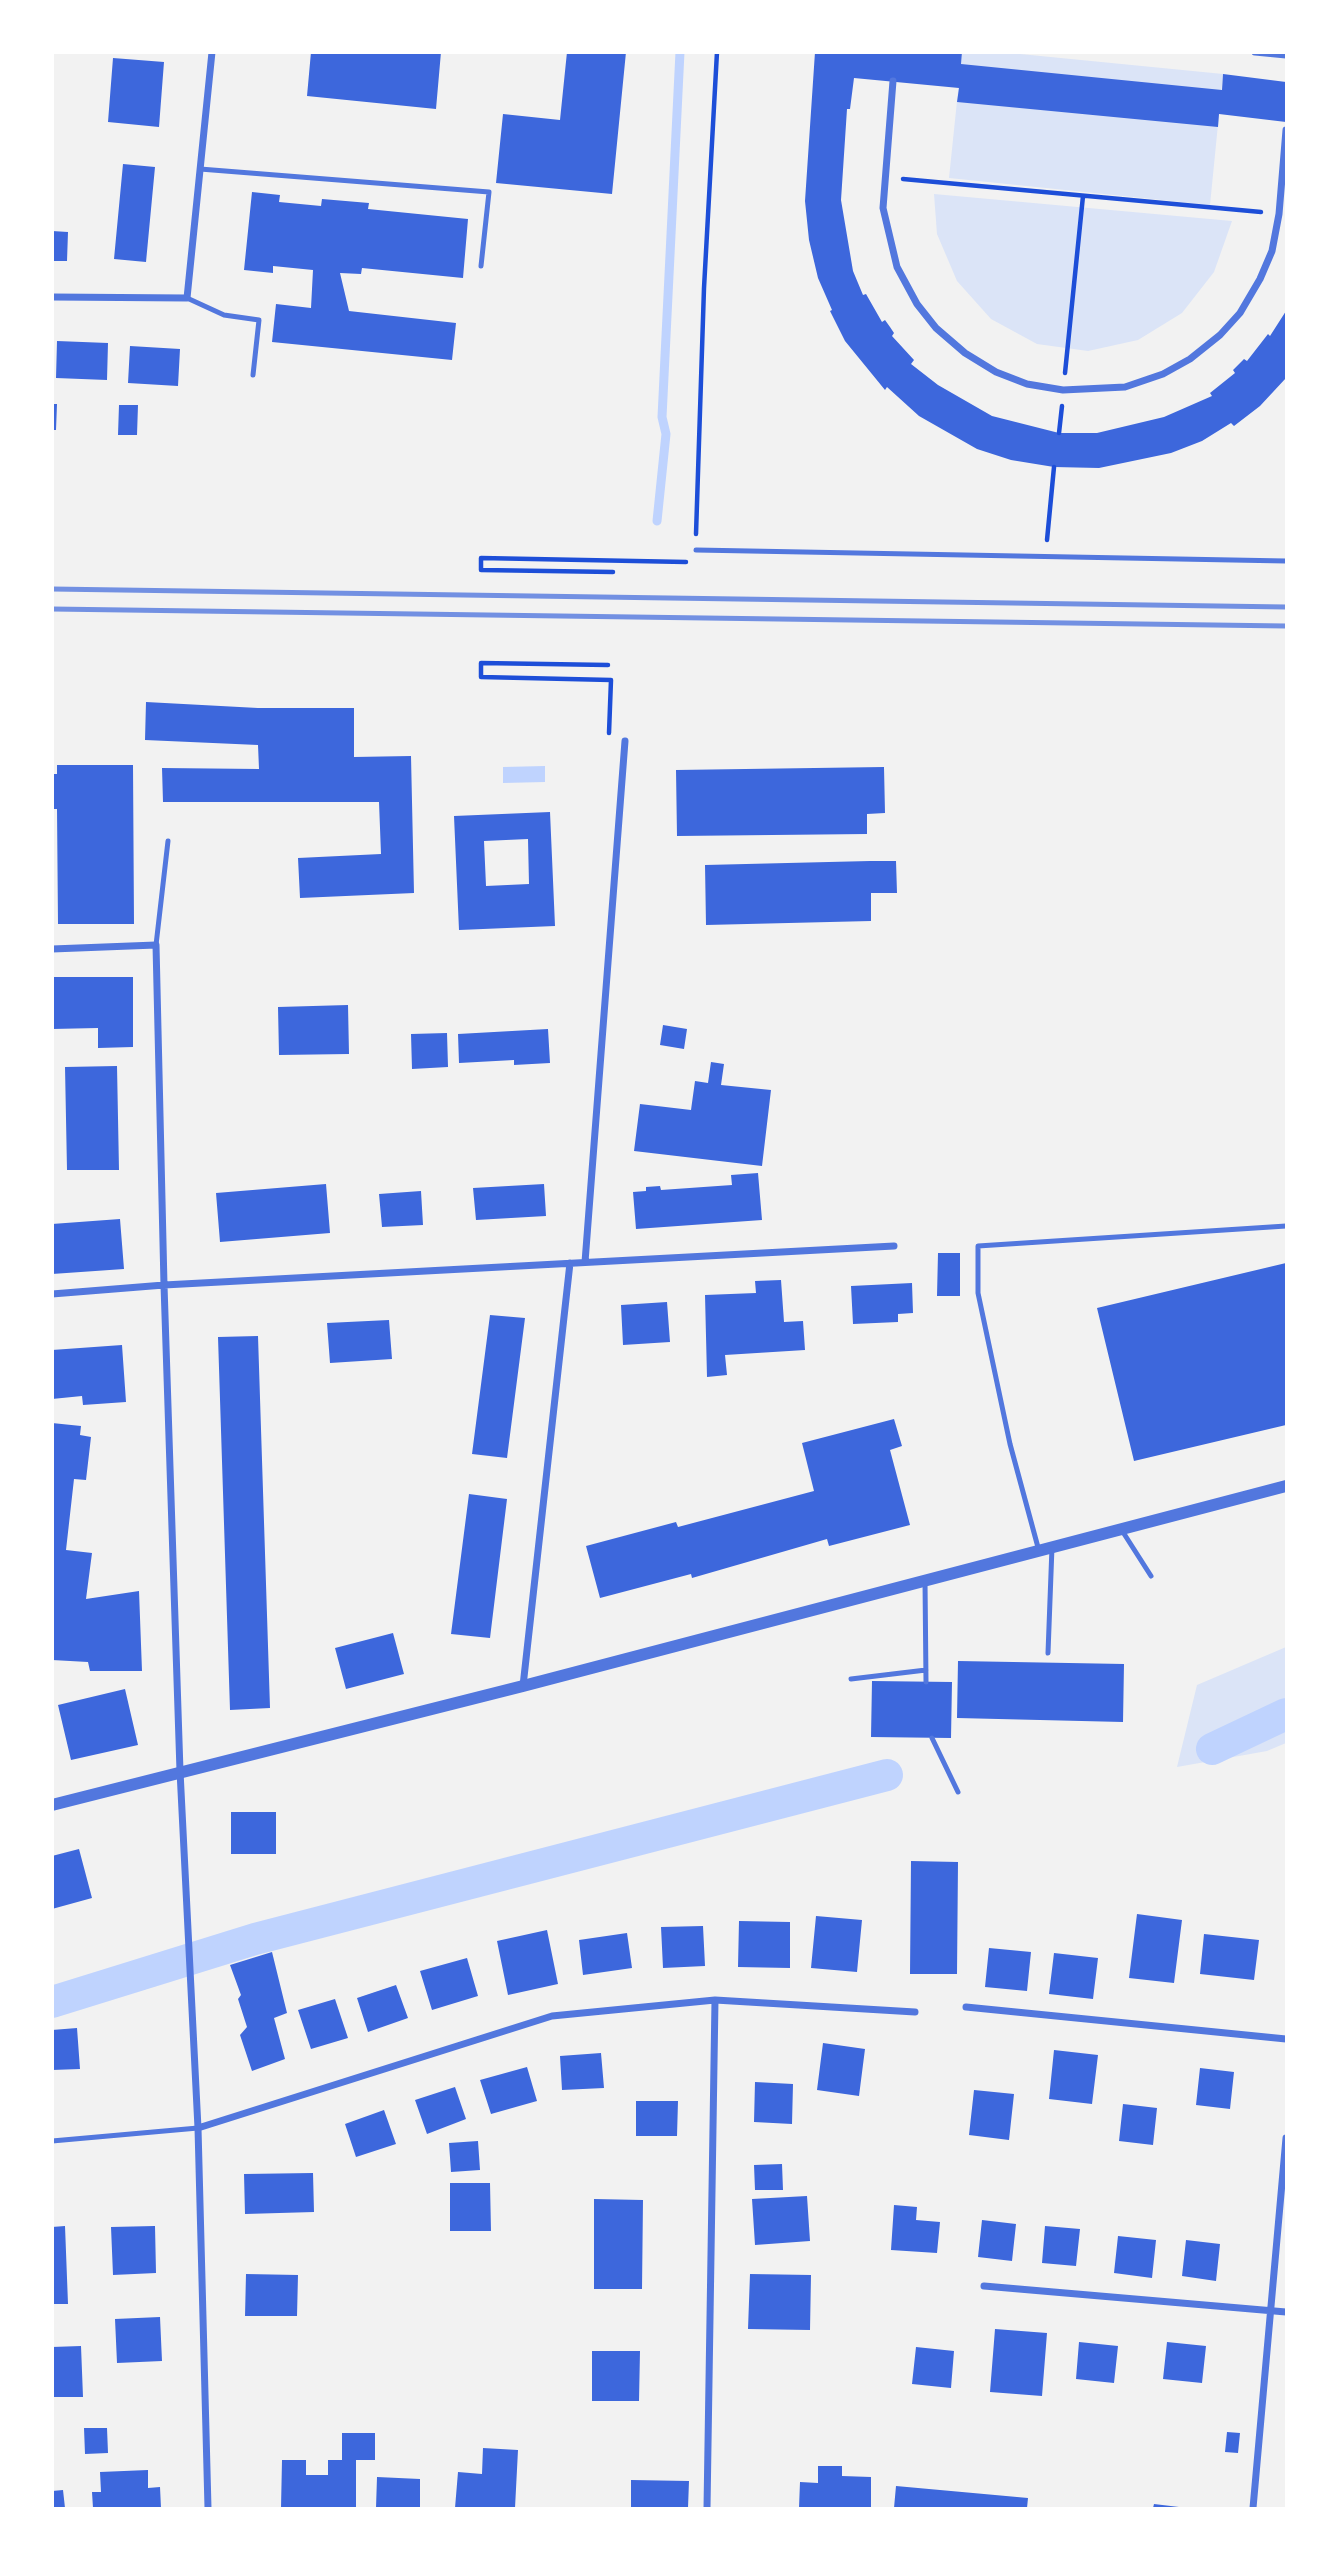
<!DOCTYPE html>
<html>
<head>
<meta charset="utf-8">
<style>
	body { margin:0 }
	#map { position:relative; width:1339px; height:2561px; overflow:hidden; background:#f2f2f2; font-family:"Alegreya Sans",sans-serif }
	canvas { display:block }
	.frame { position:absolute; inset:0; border:54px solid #fff; pointer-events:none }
</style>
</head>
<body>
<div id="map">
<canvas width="1339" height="2561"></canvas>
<div class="frame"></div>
</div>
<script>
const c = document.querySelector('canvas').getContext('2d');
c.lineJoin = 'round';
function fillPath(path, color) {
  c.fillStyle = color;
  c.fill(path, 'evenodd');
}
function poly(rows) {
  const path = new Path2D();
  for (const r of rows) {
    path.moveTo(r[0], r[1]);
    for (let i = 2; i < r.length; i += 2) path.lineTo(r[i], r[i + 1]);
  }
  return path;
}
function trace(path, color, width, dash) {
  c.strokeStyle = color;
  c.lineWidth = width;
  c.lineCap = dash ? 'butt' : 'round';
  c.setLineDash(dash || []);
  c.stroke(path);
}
const green = poly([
	[962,53,1010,53,1223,74,1210,205,949,178],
	[934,194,1232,221,1214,272,1182,313,1138,340,1088,351,1037,344,991,319,957,281,937,234],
	[1286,1647,1286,1743,1267,1751,1177,1767,1197,1685]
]);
const water = poly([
	[545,766,545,782,503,783,503,767]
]);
const stream = poly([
	[657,521,666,434,662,417,680,52]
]);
const canal = poly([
	[1212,1749,1286,1714],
	[52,2002,255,1939,887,1775]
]);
const building = poly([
	[311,52,441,52,436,109,307,96],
	[567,52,626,52,612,194,496,183,503,114,560,120],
	[815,52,962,52,961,64,1222,90,1223,74,1286,82,1286,122,1219,114,1218,127,957,102,959,88,854,78,850,109,847,109,841,200,853,271,863,295,866,294,882,322,885,320,890,327,894,333,892,336,914,360,911,364,938,385,992,416,1059,433,1097,433,1164,417,1212,396,1210,393,1235,373,1233,370,1244,359,1247,361,1268,334,1270,336,1286,311,1286,378,1260,406,1234,426,1231,423,1202,441,1171,453,1099,468,1054,467,1011,460,977,449,919,416,887,387,885,390,845,341,830,311,832,310,818,278,809,240,805,201],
	[113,58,164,62,159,127,108,122],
	[123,164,155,167,146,262,114,259],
	[252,192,280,195,279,202,321,206,322,199,369,203,368,209,468,219,463,278,362,268,361,274,340,273,349,311,456,323,452,360,272,342,276,304,311,308,313,270,273,266,273,273,244,270],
	[52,231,68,232,67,261,52,261],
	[57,341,108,343,107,380,56,378],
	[130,346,180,349,178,386,128,383],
	[52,404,57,404,56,430,52,430],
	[119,405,138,405,137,435,118,435],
	[146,702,258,708,354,708,354,757,411,756,414,893,300,898,298,858,381,854,379,802,163,802,162,768,259,769,258,745,145,740],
	[57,765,133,765,134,924,58,924,57,809,52,809,52,774,57,774],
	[884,767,885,813,867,814,867,834,677,836,676,770],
	[550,812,555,926,459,930,454,816],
	[528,839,529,884,486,886,484,841],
	[870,861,896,861,897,893,871,893,871,921,706,925,705,865],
	[52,977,133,977,133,1047,98,1048,98,1028,52,1029],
	[348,1005,349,1054,279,1055,278,1007],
	[663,1025,687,1029,684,1049,660,1045],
	[548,1029,550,1063,514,1065,514,1060,459,1063,458,1034],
	[447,1033,448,1067,412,1069,411,1034],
	[711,1062,724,1064,721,1085,771,1090,762,1166,634,1151,640,1104,691,1110,695,1081,708,1083],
	[117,1066,119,1170,67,1170,65,1067],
	[758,1173,762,1220,636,1229,633,1192,646,1191,646,1187,660,1186,661,1190,732,1185,731,1175],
	[326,1184,330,1233,220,1242,216,1193],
	[544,1184,546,1216,476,1220,473,1188],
	[421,1191,423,1225,382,1227,379,1194],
	[120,1219,124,1269,52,1274,52,1224],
	[938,1253,960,1253,960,1296,937,1296],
	[1286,1263,1286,1425,1134,1461,1097,1308],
	[781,1280,784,1322,803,1321,805,1350,725,1355,727,1375,707,1377,705,1295,756,1293,755,1281],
	[912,1283,913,1313,898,1314,898,1322,853,1324,851,1286],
	[667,1302,670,1342,623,1345,621,1305],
	[490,1315,525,1318,507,1458,472,1454],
	[389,1320,392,1359,330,1363,327,1323],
	[258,1336,270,1708,230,1710,218,1337],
	[122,1345,126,1402,83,1405,82,1396,52,1399,52,1350],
	[894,1419,902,1446,890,1450,910,1525,829,1546,827,1539,692,1578,691,1574,600,1598,586,1546,676,1522,678,1527,814,1491,802,1443],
	[52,1423,81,1426,80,1435,91,1437,86,1480,74,1479,66,1550,92,1553,86,1599,139,1591,142,1671,90,1671,88,1662,52,1660],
	[469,1494,507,1499,490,1638,451,1634],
	[393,1633,404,1674,346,1689,335,1648],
	[958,1661,1124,1664,1123,1722,957,1718],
	[872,1681,952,1682,951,1738,871,1737],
	[125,1689,138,1745,71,1760,58,1705],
	[231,1812,276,1812,276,1854,231,1854],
	[79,1849,92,1898,52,1909,52,1856],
	[911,1861,958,1862,957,1974,910,1974],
	[1137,1914,1182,1920,1174,1983,1129,1978],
	[816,1916,862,1920,857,1972,811,1968],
	[739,1921,790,1922,790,1968,738,1967],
	[703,1926,705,1966,663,1968,661,1927],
	[547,1930,558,1984,508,1995,497,1941],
	[627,1933,632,1968,583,1975,579,1940],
	[1204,1934,1259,1940,1254,1980,1200,1974],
	[989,1948,1031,1952,1027,1991,985,1987],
	[272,1952,287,2013,274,2018,285,2059,252,2071,240,2035,247,2027,238,1999,241,1995,230,1965],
	[1054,1953,1098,1958,1093,1999,1049,1994],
	[467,1958,478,1996,432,2010,420,1971],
	[396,1985,408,2018,368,2032,357,1998],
	[335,1999,348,2038,311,2049,298,2010],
	[77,2028,80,2069,52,2070,52,2030],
	[823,2043,865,2049,859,2096,817,2090],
	[1054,2050,1098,2055,1092,2104,1049,2099],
	[601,2053,604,2088,562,2090,560,2056],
	[527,2067,537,2101,491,2114,480,2080],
	[1200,2068,1234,2072,1230,2109,1196,2105],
	[755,2082,793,2084,792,2124,754,2122],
	[455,2087,466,2119,427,2134,415,2100],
	[974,2090,1014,2094,1009,2140,969,2135],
	[636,2101,678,2101,677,2136,636,2136],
	[1123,2104,1157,2108,1153,2145,1119,2141],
	[384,2110,396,2144,356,2157,345,2124],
	[478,2141,480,2170,451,2172,449,2143],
	[782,2164,783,2190,755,2190,754,2165],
	[313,2173,314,2212,245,2214,244,2174],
	[450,2183,490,2183,491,2231,450,2231],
	[807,2196,810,2241,755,2245,752,2199],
	[594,2199,643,2200,642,2289,594,2289],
	[894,2205,917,2207,916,2220,940,2222,937,2253,891,2250],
	[982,2220,1016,2224,1012,2261,978,2257],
	[65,2226,68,2304,52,2304,52,2227],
	[155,2226,156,2273,113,2275,111,2227],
	[1045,2226,1080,2229,1076,2266,1042,2263],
	[1118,2236,1156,2240,1152,2278,1114,2273],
	[1186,2240,1220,2244,1216,2281,1182,2276],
	[246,2274,298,2275,297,2316,245,2316],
	[750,2274,811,2275,810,2330,748,2329],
	[160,2317,162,2361,117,2363,115,2319],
	[995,2329,1047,2333,1042,2396,990,2392],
	[1079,2342,1118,2346,1114,2383,1076,2379],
	[1167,2342,1206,2346,1202,2383,1163,2379],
	[81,2346,83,2397,52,2397,52,2347],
	[916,2347,954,2351,951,2388,912,2384],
	[592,2351,640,2351,639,2401,592,2401],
	[84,2428,107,2428,108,2453,85,2454],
	[1227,2432,1240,2433,1238,2453,1225,2452],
	[342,2433,375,2433,375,2460,356,2460,356,2508,281,2508,282,2460,306,2460,306,2475,328,2475,328,2460,342,2460],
	[483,2448,518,2450,515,2508,455,2508,458,2472,482,2474],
	[818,2466,842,2466,842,2476,871,2477,871,2508,799,2508,800,2482,818,2483],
	[148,2470,148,2488,160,2487,161,2508,93,2508,92,2492,101,2492,100,2472],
	[377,2477,420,2479,420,2508,376,2508],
	[631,2480,689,2481,688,2508,631,2508],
	[896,2486,1028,2498,1027,2508,894,2508],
	[63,2490,65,2508,52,2508,52,2491],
	[1154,2504,1179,2507,1179,2508,1153,2508]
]);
const path = poly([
	[903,179,1261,212],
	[1065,373,1083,196],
	[1059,433,1062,406],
	[696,534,704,288,717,52],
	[1047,540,1054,467],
	[613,572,481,570,481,558,686,562],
	[608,665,481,663,481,677,611,680,609,733]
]);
const service = poly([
	[200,169,489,192,481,266],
	[187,298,224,315,259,320,253,375],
	[696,550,1286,561],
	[156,945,168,841],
	[1121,1529,1151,1576],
	[1039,1551,1010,1444,978,1293,978,1246,1286,1226],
	[925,1581,926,1682],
	[1048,1653,1052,1547],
	[851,1679,926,1670],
	[932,1738,958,1792],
	[52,2141,198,2128]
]);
const minor = poly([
	[1255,52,1286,55],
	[893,81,883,208,897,267,917,304,936,328,965,353,996,372,1027,384,1063,390,1125,387,1163,374,1190,359,1220,335,1240,313,1260,279,1272,251,1279,214,1286,130],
	[52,297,187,298,212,52],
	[52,949,156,945,164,1285,180,1771,198,2128,208,2508],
	[585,1262,625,741],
	[52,1294,164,1285,894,1246],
	[523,1686,570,1263],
	[966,2007,1286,2039],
	[198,2128,552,2016,715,2000,915,2012],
	[984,2286,1286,2312],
	[707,2508,715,2000],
	[1253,2508,1286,2138]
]);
const tertiary = poly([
	[52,1805,523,1686,1286,1486]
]);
const rail = poly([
	[52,589,1286,607],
	[52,609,1286,626]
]);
fillPath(green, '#dbe4f7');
fillPath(water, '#bfd3fe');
trace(stream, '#bfd3fe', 9);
trace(canal, '#bfd3fe', 32);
fillPath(building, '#3d67dc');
trace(path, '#1d4ed8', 4.5);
trace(service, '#5277de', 5);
trace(minor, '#5277de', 7);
trace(tertiary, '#5277de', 12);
trace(rail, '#7290e2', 5);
</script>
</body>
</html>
